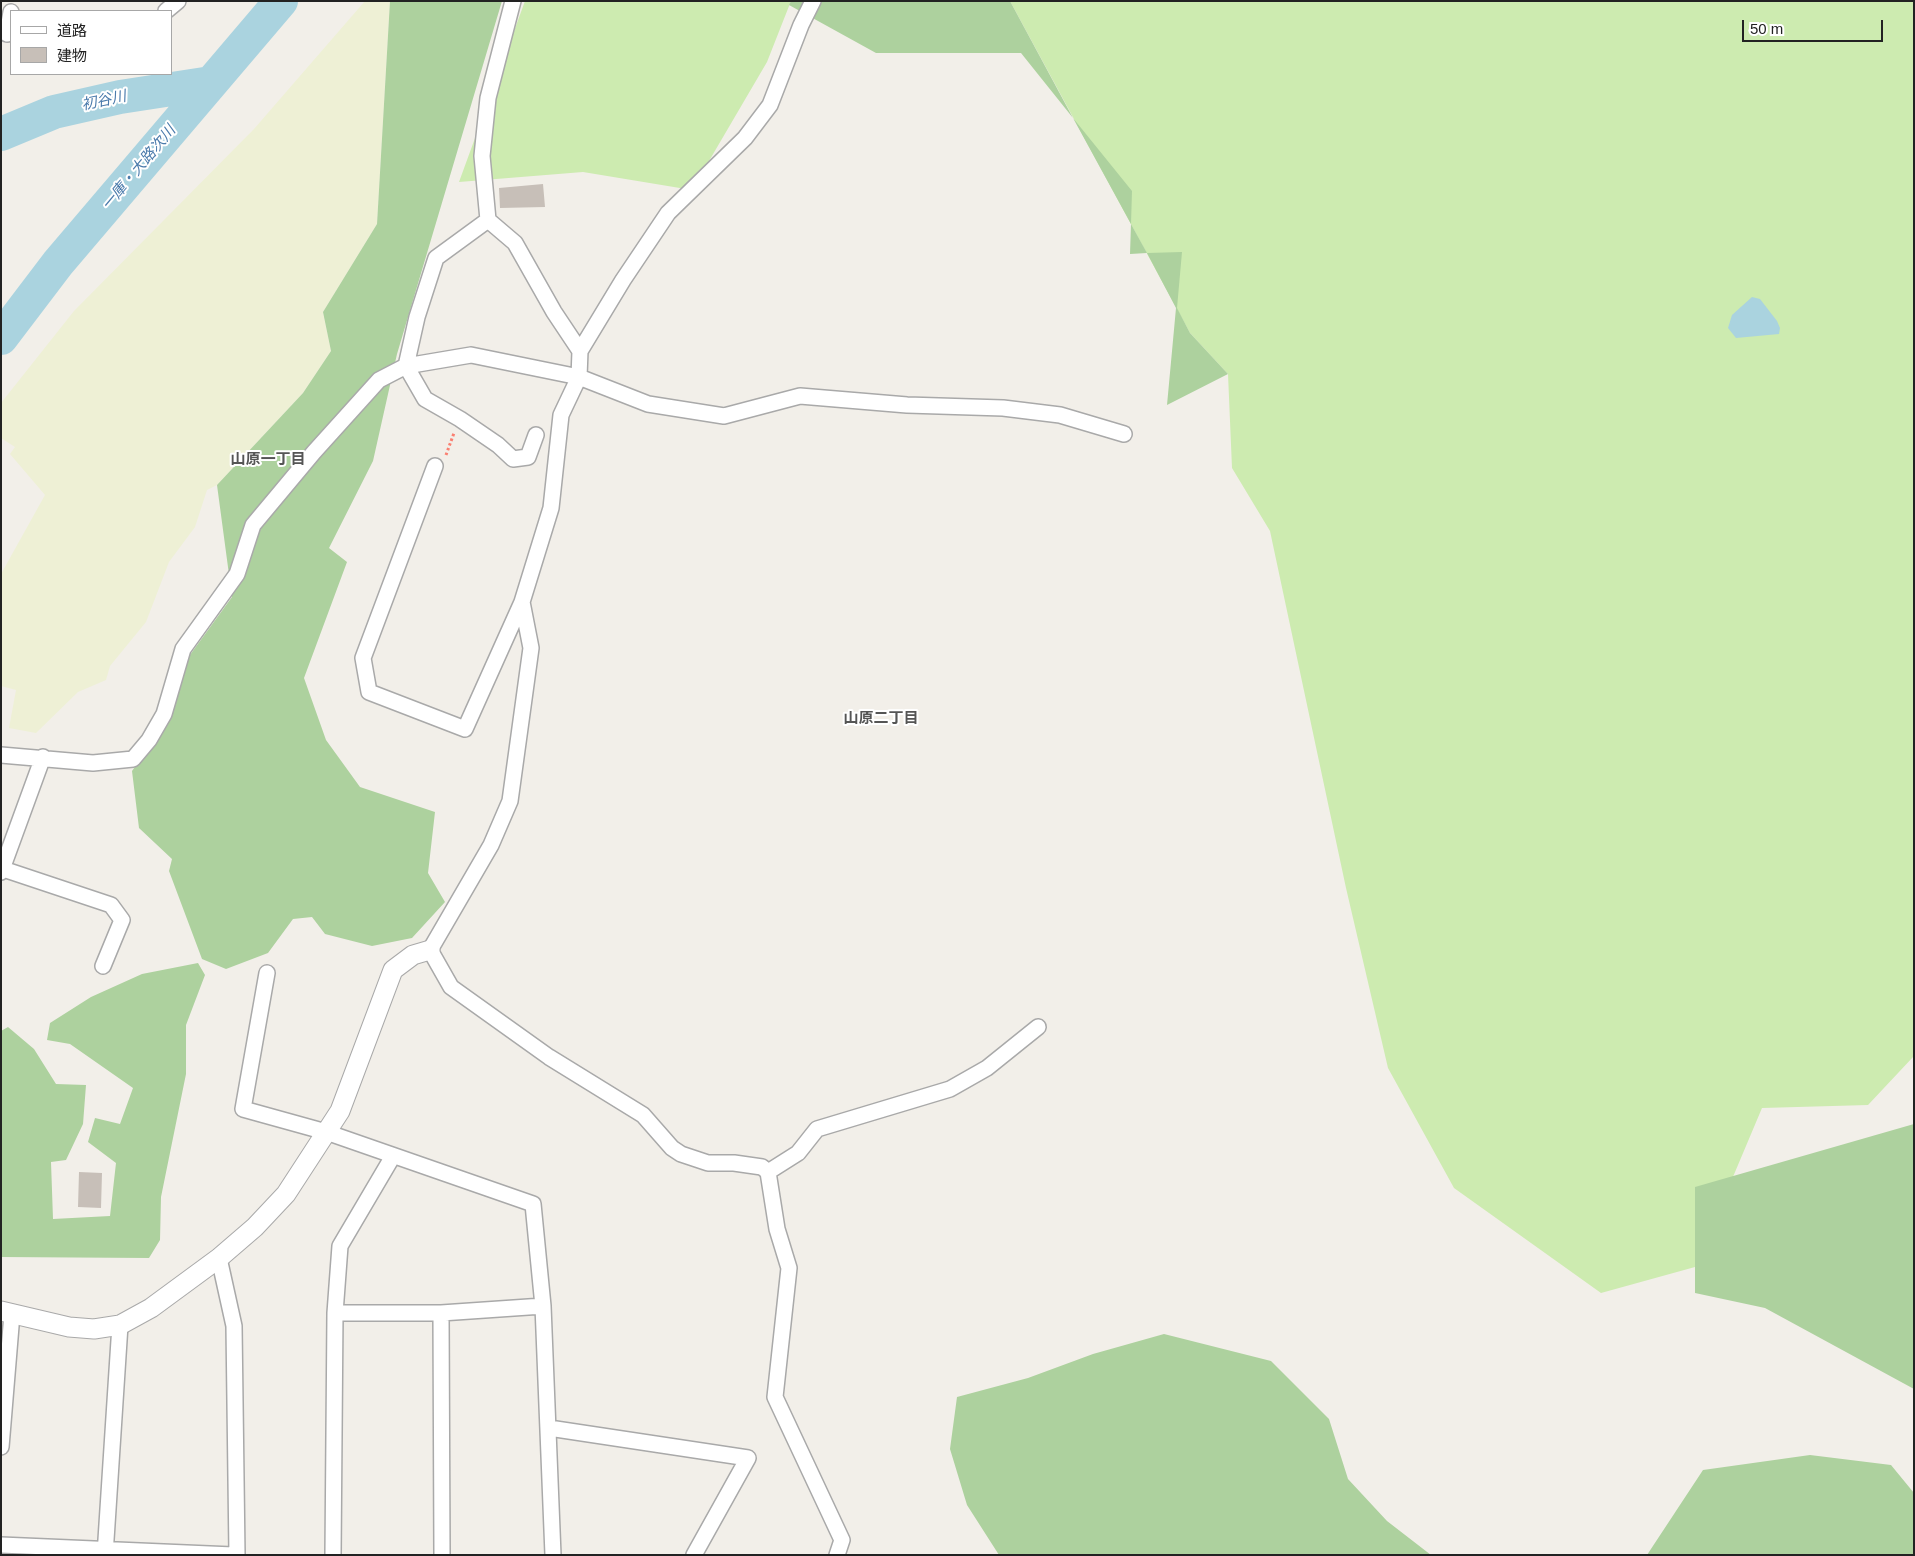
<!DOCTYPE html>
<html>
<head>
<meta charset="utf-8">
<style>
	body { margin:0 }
	#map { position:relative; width:1915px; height:1556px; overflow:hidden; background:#f2efe9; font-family:Helvetica,"Noto Sans JP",sans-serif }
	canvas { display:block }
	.frame { position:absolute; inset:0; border:2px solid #222; pointer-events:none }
	.legend { position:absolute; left:10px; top:10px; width:162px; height:65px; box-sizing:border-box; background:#fff; border:1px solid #a7a7a7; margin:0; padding:6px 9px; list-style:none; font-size:15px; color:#222 }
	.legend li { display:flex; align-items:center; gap:10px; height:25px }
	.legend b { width:25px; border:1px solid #a7a7a7 }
	.scale { position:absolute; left:1742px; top:20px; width:141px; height:22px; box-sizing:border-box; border:2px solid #222; border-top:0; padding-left:6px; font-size:15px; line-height:18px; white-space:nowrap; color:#222; -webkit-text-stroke:4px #fff; paint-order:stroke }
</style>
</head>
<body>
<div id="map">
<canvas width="1915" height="1556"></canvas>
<div class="frame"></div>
<ul class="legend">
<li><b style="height:6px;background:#fff"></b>道路</li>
<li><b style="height:14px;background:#c7bfb8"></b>建物</li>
</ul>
<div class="scale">50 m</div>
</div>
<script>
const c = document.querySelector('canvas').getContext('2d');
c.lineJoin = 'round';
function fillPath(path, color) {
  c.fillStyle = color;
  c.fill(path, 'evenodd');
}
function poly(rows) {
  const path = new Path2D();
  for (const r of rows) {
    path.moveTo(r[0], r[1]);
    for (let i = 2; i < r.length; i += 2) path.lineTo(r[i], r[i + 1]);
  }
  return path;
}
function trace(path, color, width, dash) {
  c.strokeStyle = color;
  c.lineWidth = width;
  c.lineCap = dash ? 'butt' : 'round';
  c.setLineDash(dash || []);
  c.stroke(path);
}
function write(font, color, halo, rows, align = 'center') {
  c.font = font + ' Helvetica,"Noto Sans JP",sans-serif';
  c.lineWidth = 4;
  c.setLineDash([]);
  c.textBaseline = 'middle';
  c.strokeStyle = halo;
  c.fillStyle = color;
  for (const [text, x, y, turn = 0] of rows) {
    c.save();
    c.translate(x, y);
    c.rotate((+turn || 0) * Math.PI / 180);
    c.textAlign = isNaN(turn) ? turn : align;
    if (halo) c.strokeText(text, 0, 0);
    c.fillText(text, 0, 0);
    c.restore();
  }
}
const farmland = poly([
	[365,1,390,1,377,224,323,312,331,351,303,393,217,485,207,490,195,527,169,562,146,622,110,666,106,680,78,692,36,733,9,728,16,690,1,686,1,574,45,495,10,454,15,447,1,438,1,403,74,311,254,129]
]);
const grass = poly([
	[525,1,791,1,767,62,692,190,583,172,459,182],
	[1010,1,1914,1,1914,1056,1868,1105,1762,1108,1695,1267,1601,1293,1454,1188,1388,1068,1346,888,1270,531,1232,468,1228,374,1190,333]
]);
const forest = poly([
	[390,1,502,1,397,354,373,461,329,548,347,562,304,678,326,740,360,787,435,812,428,873,445,902,412,938,372,946,325,934,312,917,293,919,268,953,226,969,202,959,169,871,172,859,139,828,132,771,171,716,187,659,232,597,217,485,303,393,331,351,323,312,377,224],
	[791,1,1010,1,1073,118,1132,191,1131,224,1147,253,1182,252,1177,308,1190,333,1228,374,1167,405,1176,308,1147,253,1130,254,1131,224,1073,118,1021,53,876,53,789,5],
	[198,963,205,975,186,1025,186,1074,161,1197,160,1240,149,1258,1,1257,1,1031,8,1027,34,1049,56,1084,86,1085,83,1124,66,1160,51,1162,53,1219,110,1216,116,1163,88,1142,95,1118,120,1124,133,1088,70,1044,47,1040,50,1023,91,997,142,974],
	[1914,1124,1914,1389,1765,1308,1695,1293,1695,1187],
	[1164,1334,1271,1361,1329,1419,1348,1479,1387,1521,1431,1555,999,1555,967,1505,950,1449,957,1397,1028,1378,1093,1354],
	[1810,1455,1891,1465,1914,1493,1914,1555,1647,1555,1703,1470]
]);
const water = poly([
	[1752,297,1760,299,1777,321,1780,328,1779,334,1736,338,1728,328,1732,315]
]);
const river = poly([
	[1,134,54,112,120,97,211,83],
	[1,338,58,263,281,1]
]);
const building = poly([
	[543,184,545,207,500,208,499,188],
	[79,1172,102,1173,101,1208,78,1207]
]);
const path = poly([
	[446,455,454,433]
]);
const minor = poly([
	[513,1,488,98,482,156,488,220,515,243,554,312,580,351],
	[813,1,801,25,770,105,745,138,668,213,623,280,580,351,579,377,561,415,551,508,522,602,531,648,510,801,491,845,430,950,451,987,549,1057,643,1115,672,1148,681,1154,708,1163,734,1163,762,1167,768,1172,777,1229,789,1268,775,1397,842,1540,837,1555],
	[166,11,178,1],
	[7,34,11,12],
	[536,435,528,457,513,459,498,445,460,419,425,399,406,366,471,355,579,377,648,404,724,416,800,396,907,405,1003,408,1060,415,1124,434],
	[435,466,363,658,369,692,465,729,522,602],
	[1,755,93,763,133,759,149,740,164,714,183,649,237,574,253,525,314,452,379,380,406,366,417,317,436,258,488,220],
	[3,869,111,905,122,920,103,966],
	[1,872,43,757],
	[267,973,243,1109,326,1132,533,1204,543,1306,553,1555],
	[768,1172,798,1153,817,1129,950,1089,987,1068,1038,1027],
	[219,1258,234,1326,237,1555],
	[335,1313,441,1313,543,1306],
	[441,1313,442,1555],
	[549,1428,748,1458,694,1555],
	[1,1447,12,1314],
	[1,1545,233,1555],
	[105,1555,120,1325],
	[333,1555,335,1313,340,1246,393,1156]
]);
const tertiary = poly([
	[1,1311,69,1327,94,1329,120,1325,151,1308,219,1258,255,1227,286,1194,340,1111,393,970,413,955,430,950]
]);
const waterNames = [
	["初谷川",104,101,-12],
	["一庫・大路次川",139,168,-50]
];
const neighbourhoodNames = [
	["山原一丁目",268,460],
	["山原二丁目",881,719]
];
fillPath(farmland, '#eef0d5');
fillPath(grass, '#cdebb0');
fillPath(forest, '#add19e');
fillPath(water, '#aad3df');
trace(river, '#aad3df', 34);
fillPath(building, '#c7bfb8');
trace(minor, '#a9a9a9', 18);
trace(tertiary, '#a9a9a9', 21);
trace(path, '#fa8072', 3, [2.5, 2.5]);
trace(minor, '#fff', 15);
trace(tertiary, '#fff', 19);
write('italic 15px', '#4a7aab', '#fff', waterNames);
write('bold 15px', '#555', '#fff', neighbourhoodNames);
</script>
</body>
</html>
